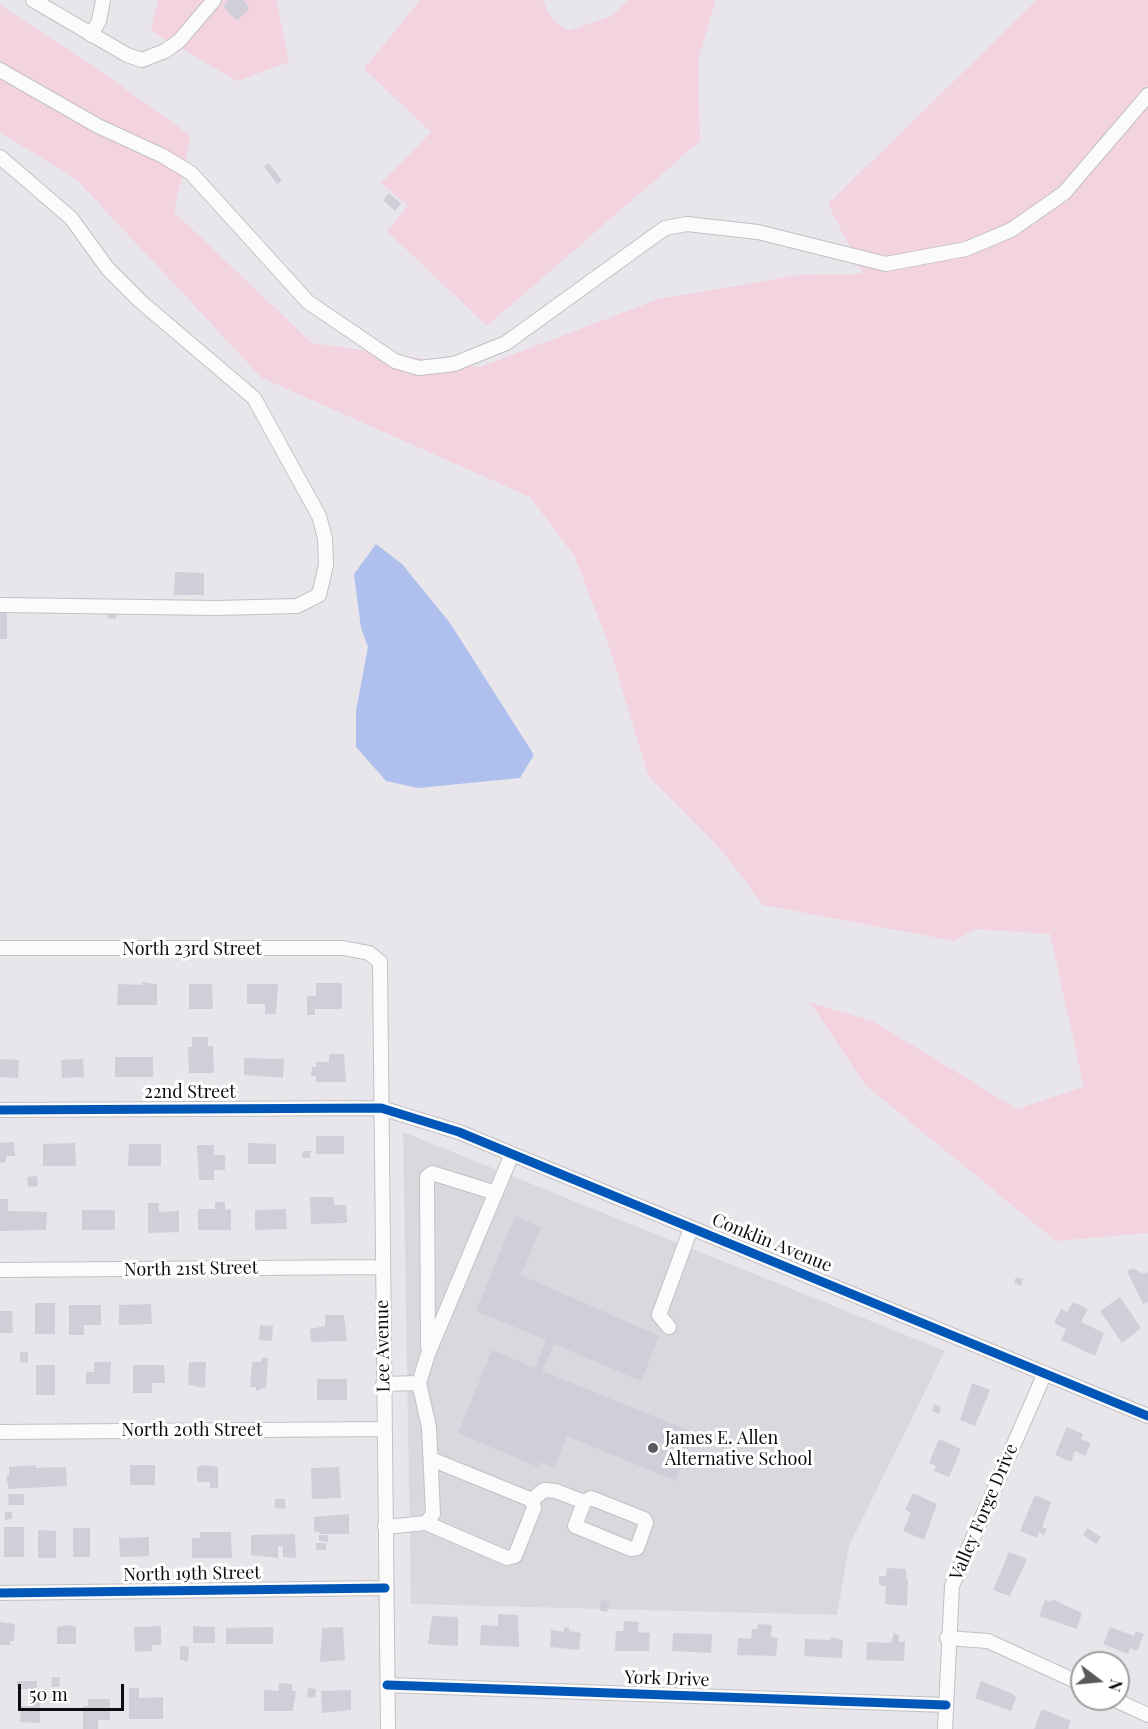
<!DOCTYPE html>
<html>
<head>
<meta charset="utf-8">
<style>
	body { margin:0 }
	#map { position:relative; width:1148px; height:1729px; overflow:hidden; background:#e8e6ea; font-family:"Playfair Display",serif }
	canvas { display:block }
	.north { position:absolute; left:1070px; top:1651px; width:60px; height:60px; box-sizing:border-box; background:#fff; border:2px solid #9f9e9f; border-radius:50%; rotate:106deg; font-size:16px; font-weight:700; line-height:24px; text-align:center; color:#0e0d0f }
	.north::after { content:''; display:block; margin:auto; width:21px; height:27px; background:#5a595c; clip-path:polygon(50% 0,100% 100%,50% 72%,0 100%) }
	.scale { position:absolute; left:18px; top:1684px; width:106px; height:27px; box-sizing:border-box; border:3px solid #0e0d0f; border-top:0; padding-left:8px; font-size:18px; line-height:21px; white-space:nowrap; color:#0e0d0f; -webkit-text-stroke:4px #fff; paint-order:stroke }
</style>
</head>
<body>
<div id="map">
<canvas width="1148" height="1729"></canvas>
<div class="north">N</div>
<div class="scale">50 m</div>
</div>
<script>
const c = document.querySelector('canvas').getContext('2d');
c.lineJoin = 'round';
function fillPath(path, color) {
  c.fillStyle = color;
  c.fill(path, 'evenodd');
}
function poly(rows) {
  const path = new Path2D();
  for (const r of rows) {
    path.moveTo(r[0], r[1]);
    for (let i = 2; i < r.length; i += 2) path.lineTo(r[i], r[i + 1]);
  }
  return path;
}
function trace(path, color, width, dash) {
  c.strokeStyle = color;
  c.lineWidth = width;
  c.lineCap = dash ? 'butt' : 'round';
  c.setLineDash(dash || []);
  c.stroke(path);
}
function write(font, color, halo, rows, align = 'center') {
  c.font = font + ' "Playfair Display",serif';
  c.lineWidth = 6;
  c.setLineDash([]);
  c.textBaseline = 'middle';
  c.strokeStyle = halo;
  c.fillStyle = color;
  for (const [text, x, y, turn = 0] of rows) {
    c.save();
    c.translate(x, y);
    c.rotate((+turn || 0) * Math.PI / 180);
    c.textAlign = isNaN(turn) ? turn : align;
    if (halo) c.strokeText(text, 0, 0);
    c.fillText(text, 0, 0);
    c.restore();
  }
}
const built = poly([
	[403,1132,945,1351,849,1546,837,1615,411,1604]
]);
const green = poly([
	[158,0,276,0,289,62,237,81,151,31],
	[420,0,542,0,553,20,569,31,612,16,628,0,716,0,698,59,700,141,487,326,387,231,408,206,381,183,431,132,364,69],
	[1037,0,1148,0,1148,1233,1056,1241,865,1085,810,1002,874,1022,1017,1109,1084,1087,1050,934,975,929,955,941,763,905,725,854,648,775,609,646,575,557,530,497,262,378,76,179,0,132,0,5,99,70,191,136,174,212,312,343,480,367,659,299,798,275,863,274,828,204]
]);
const water = poly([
	[376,544,402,564,450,623,534,755,520,778,418,788,386,781,356,747,356,711,368,647,361,628,354,574]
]);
const building = poly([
	[229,0,243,0,250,8,237,21,223,6],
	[269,163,282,181,277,184,264,166],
	[389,193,401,204,395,211,383,200],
	[175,572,204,573,204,595,174,595],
	[0,609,7,609,7,639,0,639],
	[108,609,117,610,116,619,107,618],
	[142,982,157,984,157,1005,117,1005,118,984,142,985],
	[316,983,342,983,342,1009,315,1009,315,1015,307,1015,307,996,316,996],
	[189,984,212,984,213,1009,189,1009],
	[247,984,278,984,276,1014,265,1014,265,1004,247,1004],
	[192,1037,208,1037,208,1046,213,1046,214,1073,189,1073,188,1047,192,1047],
	[329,1054,344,1054,346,1082,316,1082,316,1076,311,1076,312,1067,316,1067,316,1062,329,1062],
	[115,1057,153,1057,153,1077,115,1077],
	[244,1058,284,1059,283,1078,244,1075],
	[0,1059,19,1060,18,1078,0,1077],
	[83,1059,84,1077,62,1078,61,1060],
	[316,1136,344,1136,344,1154,316,1154],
	[14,1142,15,1156,6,1156,6,1162,0,1163,0,1143],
	[75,1143,76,1166,43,1166,43,1144],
	[248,1143,276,1144,276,1164,248,1164],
	[129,1144,161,1144,161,1166,128,1166],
	[197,1145,214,1145,214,1155,225,1155,225,1170,214,1170,214,1180,199,1180],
	[303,1151,311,1151,310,1158,302,1158],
	[37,1176,38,1186,28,1187,27,1177],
	[310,1197,334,1197,334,1205,346,1205,347,1223,311,1224],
	[0,1199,8,1199,8,1211,47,1212,46,1230,0,1231],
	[215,1202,225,1202,225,1210,231,1209,231,1230,198,1230,198,1209,215,1209],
	[148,1203,159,1203,159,1212,179,1211,179,1232,148,1233],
	[286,1209,287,1229,255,1230,255,1210],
	[82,1210,115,1210,115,1230,82,1230],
	[515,1216,541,1227,521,1275,659,1336,641,1381,554,1344,542,1371,695,1433,676,1481,567,1436,554,1468,540,1462,538,1467,458,1433,492,1350,535,1368,546,1340,476,1311],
	[1133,1268,1143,1274,1148,1272,1148,1302,1143,1304,1127,1271],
	[1016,1277,1023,1279,1021,1286,1014,1283],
	[1120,1297,1141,1328,1122,1343,1100,1311],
	[1073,1302,1088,1309,1081,1322,1104,1333,1095,1356,1061,1340,1066,1329,1054,1323,1061,1309,1067,1312],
	[35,1303,55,1303,55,1334,35,1334],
	[151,1304,152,1324,119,1325,119,1305],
	[69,1305,101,1305,101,1325,84,1325,84,1335,69,1335],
	[0,1311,12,1311,13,1333,0,1333],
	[325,1315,344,1315,347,1341,311,1342,310,1329,325,1326],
	[260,1325,273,1326,272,1341,259,1340],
	[20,1352,28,1352,28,1363,20,1362],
	[261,1358,268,1358,266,1387,256,1391,256,1387,250,1387,252,1362,261,1362],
	[94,1362,111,1362,110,1384,86,1384,86,1372,94,1372],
	[189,1362,206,1362,205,1388,188,1385],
	[36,1365,55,1365,55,1395,36,1395],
	[133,1365,164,1365,165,1383,152,1383,152,1393,133,1393],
	[317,1379,347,1379,347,1400,317,1400],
	[972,1383,990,1390,975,1426,960,1420],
	[934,1404,941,1407,939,1414,932,1411],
	[1067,1427,1083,1434,1081,1439,1091,1443,1085,1456,1075,1451,1071,1462,1055,1455],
	[939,1439,961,1449,949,1477,934,1471,936,1466,929,1463],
	[36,1465,36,1468,66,1467,67,1486,9,1489,6,1476,9,1476,9,1467],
	[130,1465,155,1465,155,1485,130,1485],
	[203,1465,218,1467,218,1488,210,1488,210,1482,197,1482,197,1467],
	[339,1467,341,1498,312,1499,311,1468],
	[913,1493,937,1504,924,1540,903,1531,911,1513,905,1510],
	[8,1494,24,1494,24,1505,9,1505],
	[1035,1495,1051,1502,1042,1527,1047,1529,1044,1535,1039,1532,1037,1538,1020,1531],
	[275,1499,285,1499,285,1509,275,1508],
	[5,1512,12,1512,12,1519,5,1520],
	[349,1514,349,1534,320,1534,320,1532,314,1532,314,1517],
	[4,1527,24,1527,24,1557,4,1557],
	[73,1528,90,1528,90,1557,73,1557],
	[1087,1528,1101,1537,1096,1544,1083,1535],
	[38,1530,56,1531,56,1558,38,1558],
	[200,1532,231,1532,232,1558,192,1558,192,1538,200,1538],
	[295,1534,296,1558,283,1557,283,1546,278,1546,278,1558,251,1555,251,1535],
	[319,1535,328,1535,328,1542,319,1541],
	[149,1537,149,1556,120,1557,119,1538],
	[316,1543,326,1543,326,1550,316,1550],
	[1009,1552,1027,1559,1010,1596,993,1590],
	[887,1568,906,1569,906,1579,908,1579,907,1606,885,1604,886,1586,879,1585,879,1576,886,1576],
	[1052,1599,1082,1613,1077,1629,1039,1616,1045,1600,1051,1602],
	[602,1600,610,1602,607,1612,599,1610],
	[498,1614,518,1615,519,1647,480,1645,481,1625,498,1626],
	[432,1616,458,1617,458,1646,428,1644],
	[624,1621,639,1622,638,1632,650,1633,649,1651,615,1651,616,1631,623,1631],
	[0,1622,15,1624,14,1641,10,1641,10,1645,0,1645],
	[758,1624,772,1625,771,1637,778,1638,776,1656,737,1655,738,1638,751,1639,752,1629,757,1629],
	[68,1625,76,1627,76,1644,57,1644,57,1627],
	[161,1626,161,1645,152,1645,152,1651,135,1652,134,1627],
	[193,1626,215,1627,215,1643,193,1643],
	[273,1627,273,1644,226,1644,226,1628],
	[343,1627,345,1660,320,1662,322,1628],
	[564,1627,569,1628,569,1631,581,1633,579,1650,550,1647,551,1630,564,1632],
	[1110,1627,1134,1636,1136,1631,1144,1634,1137,1651,1130,1648,1128,1654,1103,1644],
	[673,1633,712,1634,711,1653,672,1651],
	[894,1633,899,1635,899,1642,905,1642,904,1661,866,1660,867,1642,891,1643],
	[831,1637,843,1640,842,1658,804,1656,805,1639,830,1640],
	[180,1646,189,1647,188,1661,180,1660],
	[52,1677,60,1677,59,1687,51,1687],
	[17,1681,37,1681,37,1689,17,1689],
	[981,1681,1013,1694,1016,1698,1011,1711,975,1698],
	[279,1683,292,1684,292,1691,296,1691,293,1711,264,1711,264,1690,279,1691],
	[129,1688,139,1688,139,1698,163,1697,163,1719,129,1719],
	[308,1688,316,1689,315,1698,307,1697],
	[351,1690,351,1710,322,1713,321,1691],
	[88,1699,110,1699,110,1720,98,1720,98,1729,83,1729,83,1706,88,1706],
	[35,1701,40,1701,40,1723,20,1722,21,1706,35,1706],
	[1042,1709,1071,1721,1068,1729,1034,1729]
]);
const minor = poly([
	[33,0,127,55,142,60,165,51,179,41,214,0],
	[91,35,99,21,103,0],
	[0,70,98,126,163,156,191,173,308,302,395,361,419,368,454,364,506,343,665,228,687,224,758,232,886,264,966,249,1011,230,1064,193,1148,95],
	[0,157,71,218,108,269,140,301,254,398,319,516,325,538,326,565,319,595,297,606,216,608,0,605],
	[0,948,343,948,369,953,380,962,388,1729],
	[0,1110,381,1108,459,1132,512,1154,1148,1416],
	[0,1270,382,1267],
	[669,1327,659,1315,691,1228],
	[428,1347,427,1177,432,1173,496,1193],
	[383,1384,419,1383,428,1354,512,1154],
	[0,1432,384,1429],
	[532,1500,544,1490,556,1491,584,1502,575,1526,631,1549,637,1548,646,1523,644,1519,591,1498,584,1502],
	[426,1523,507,1558,515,1556,534,1508,532,1500,431,1459],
	[385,1527,426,1523,433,1514,429,1427,419,1383],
	[0,1593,385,1588],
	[947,1638,988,1641,1082,1684],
	[387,1685,946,1705],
	[1113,1699,1148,1715],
	[945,1729,952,1586,1045,1373]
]);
const cycleway = poly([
	[0,1110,381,1108,459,1132,512,1154,1148,1416],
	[0,1593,385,1588],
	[387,1685,946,1705]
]);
const markers = [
	[653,1448,6,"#5a595c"]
];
const streetNames = [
	["North 23rd Street",192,949],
	["22nd Street",190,1092],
	["Conklin Avenue",772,1243,22],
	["North 21st Street",191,1269,-1],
	["Lee Avenue",383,1346,-91],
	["North 20th Street",192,1430],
	["Valley Forge Drive",984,1512,-67],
	["North 19th Street",192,1574,-1],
	["York Drive",667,1679,2]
];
const poiNames = [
	["James E. Allen",665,1438],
	["Alternative School",665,1459]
];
fillPath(built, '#dbd7df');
fillPath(green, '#f4d3e0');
fillPath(water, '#afc0ef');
fillPath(building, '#d0ced9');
trace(minor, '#c2c0c3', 16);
trace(minor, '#fcfbfc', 14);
trace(cycleway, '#0057b8', 9);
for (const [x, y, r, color] of markers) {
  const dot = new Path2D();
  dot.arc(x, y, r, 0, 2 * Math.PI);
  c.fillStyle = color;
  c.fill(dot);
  trace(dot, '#fff', 2);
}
write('18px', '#0e0d0f', '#fff', streetNames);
write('18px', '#0e0d0f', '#fff', poiNames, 'left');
</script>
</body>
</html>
